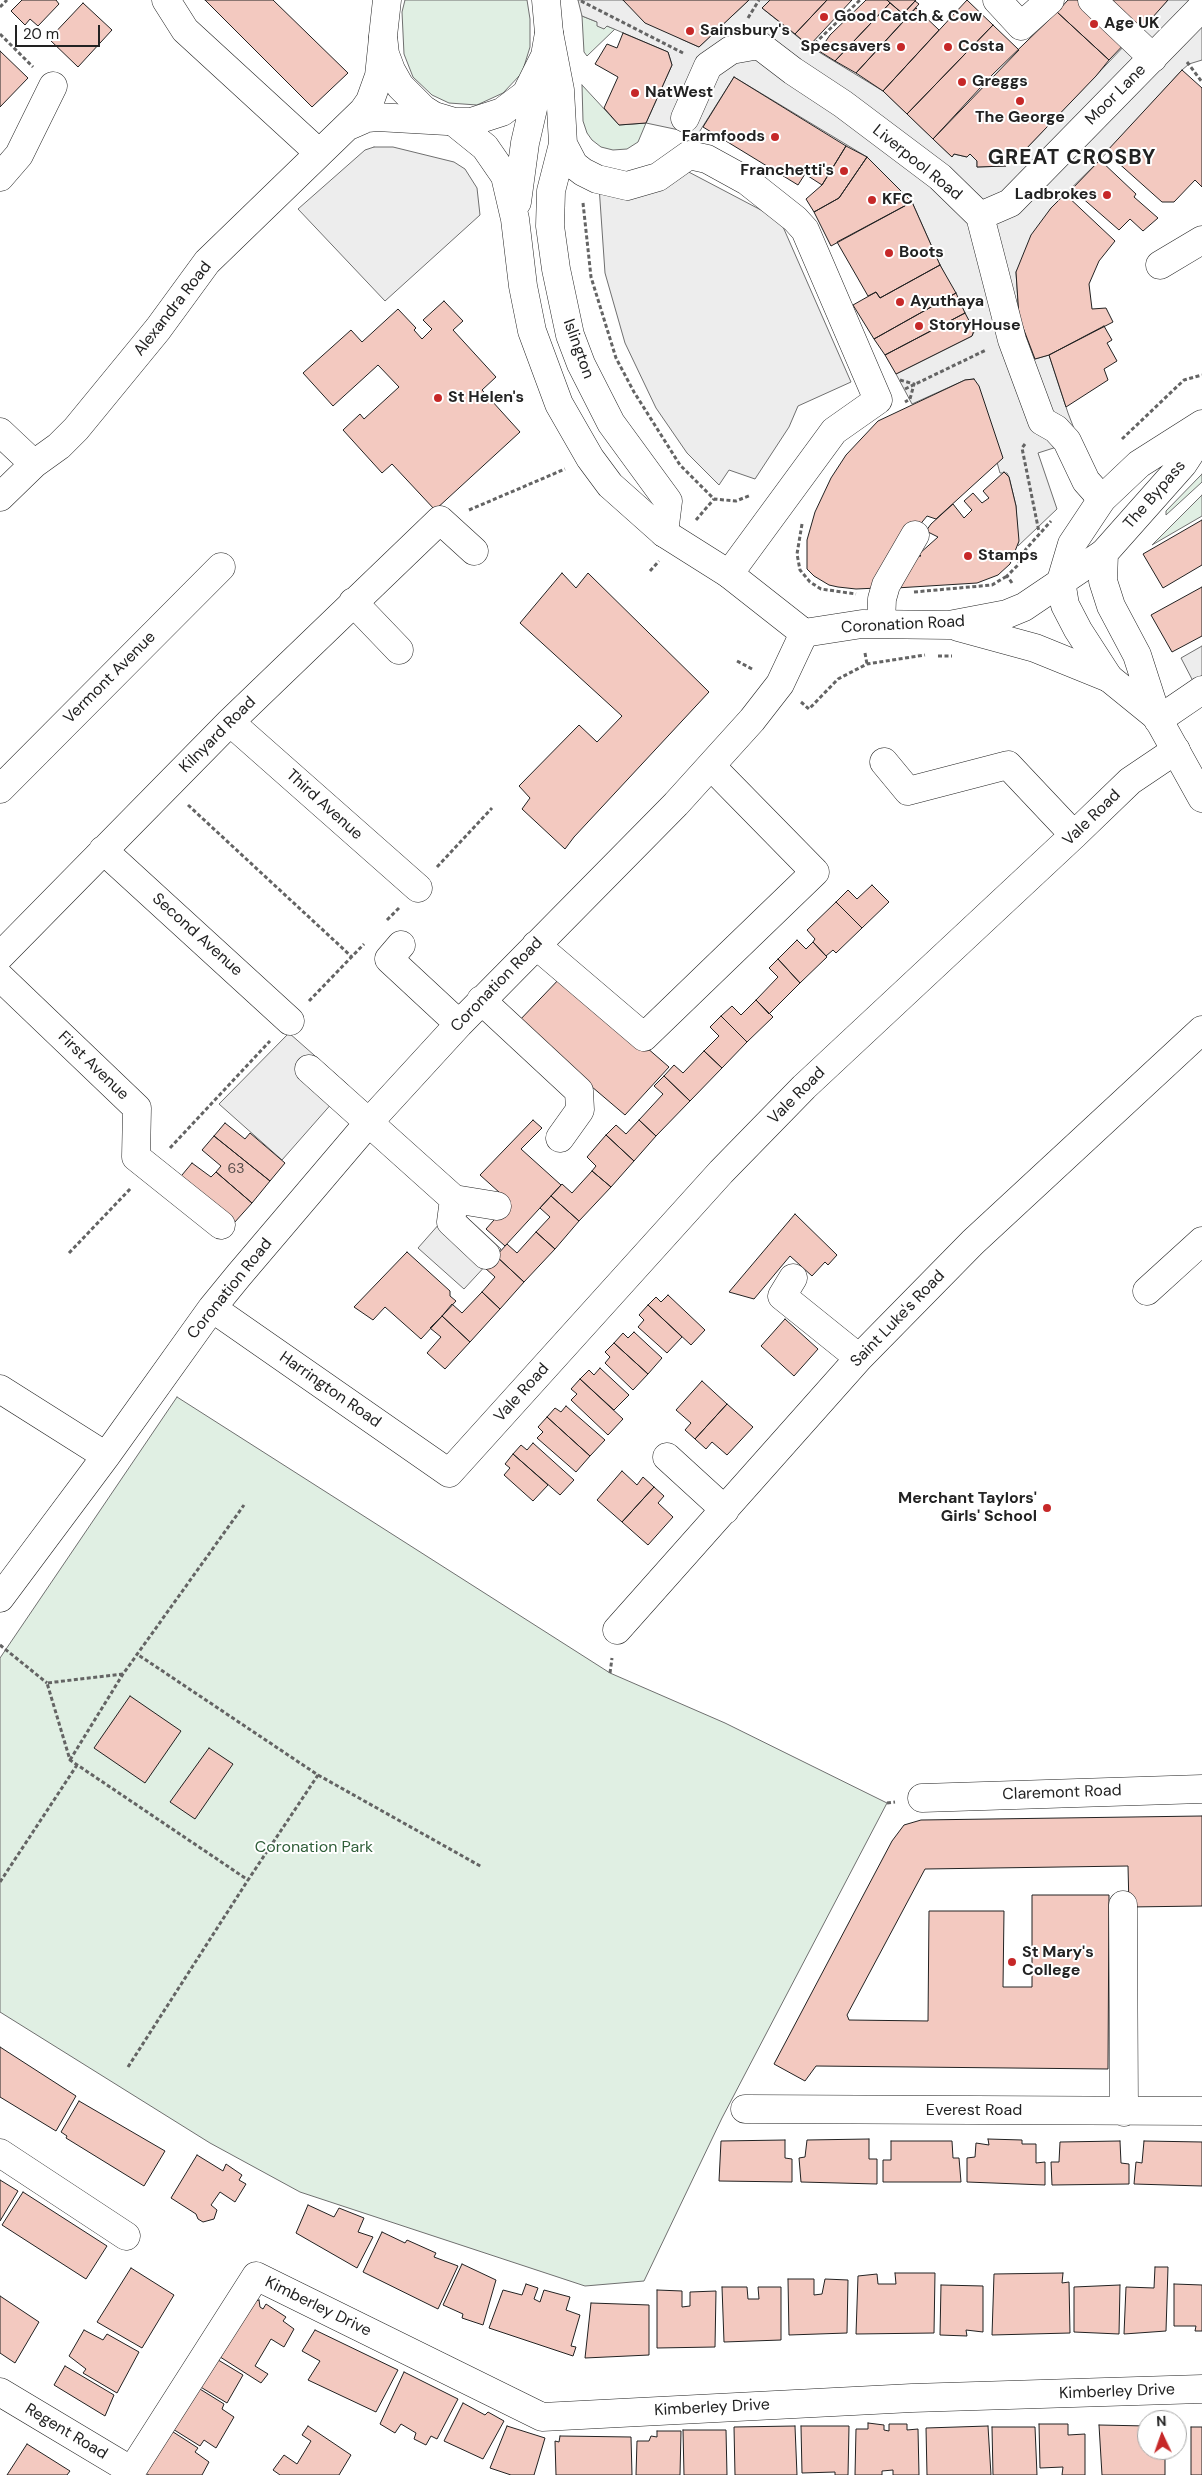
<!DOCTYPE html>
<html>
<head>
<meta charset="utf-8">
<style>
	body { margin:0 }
	#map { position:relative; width:1202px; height:2475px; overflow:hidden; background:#fff; font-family:"DM Sans",sans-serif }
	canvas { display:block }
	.north { position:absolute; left:1137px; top:2410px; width:50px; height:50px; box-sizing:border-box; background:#fff; border:1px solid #a7a7a7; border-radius:50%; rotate:357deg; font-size:14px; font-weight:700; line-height:20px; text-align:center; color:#222 }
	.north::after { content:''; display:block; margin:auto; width:18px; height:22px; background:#c62828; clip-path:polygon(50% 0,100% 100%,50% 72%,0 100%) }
	.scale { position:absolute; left:15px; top:25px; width:85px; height:22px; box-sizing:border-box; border:2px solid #222; border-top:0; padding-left:6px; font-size:15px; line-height:18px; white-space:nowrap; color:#222; -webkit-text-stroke:4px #fff; paint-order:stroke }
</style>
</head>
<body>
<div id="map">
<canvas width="1202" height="2475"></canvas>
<div class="north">N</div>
<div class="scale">20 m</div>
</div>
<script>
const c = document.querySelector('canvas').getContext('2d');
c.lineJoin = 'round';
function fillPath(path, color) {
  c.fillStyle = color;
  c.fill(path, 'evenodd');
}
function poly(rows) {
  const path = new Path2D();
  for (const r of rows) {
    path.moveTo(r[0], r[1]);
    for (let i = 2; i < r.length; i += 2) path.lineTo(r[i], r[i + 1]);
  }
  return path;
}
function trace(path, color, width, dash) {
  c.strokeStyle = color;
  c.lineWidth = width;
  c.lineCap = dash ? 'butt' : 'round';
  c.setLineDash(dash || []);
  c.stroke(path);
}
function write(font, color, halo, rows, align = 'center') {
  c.font = font + ' "DM Sans",sans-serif';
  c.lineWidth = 4;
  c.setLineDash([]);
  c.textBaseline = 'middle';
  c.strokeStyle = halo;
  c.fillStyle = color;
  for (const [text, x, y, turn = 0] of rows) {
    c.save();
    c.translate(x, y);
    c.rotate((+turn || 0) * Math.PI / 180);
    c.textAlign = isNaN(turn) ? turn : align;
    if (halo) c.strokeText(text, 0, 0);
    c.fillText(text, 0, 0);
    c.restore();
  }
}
const green = poly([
	[405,0,527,0,530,19,530,47,522,73,503,93,477,105,449,103,432,95,413,77,404,54,402,12,405,0],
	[582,16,597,22,604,29,607,26,615,29,587,56,584,52,582,16],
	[582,85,619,125,646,123,638,142,627,149,613,150,601,147,592,140,587,133,583,121,582,85],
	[1202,474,1202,482,1166,515,1166,511,1202,474],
	[1202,495,1202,516,1152,545,1202,495],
	[177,1397,610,1673,725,1723,887,1803,722,2118,644,2281,585,2286,300,2192,210,2143,0,2012,0,1658,177,1397]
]);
const parking = poly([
	[578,0,623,0,681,39,699,47,749,0,770,0,762,8,809,46,883,91,952,157,954,154,967,157,970,154,977,161,977,167,1006,166,1006,161,1016,150,1019,153,1023,152,1168,0,1202,0,1202,60,1189,64,1182,70,1100,160,1051,208,1016,272,1019,317,1035,359,1049,355,1068,413,1092,475,1063,445,1038,453,1057,509,1018,546,1016,506,1009,477,1007,473,1000,473,974,379,965,380,912,404,896,374,972,336,974,332,940,265,912,202,867,157,734,77,698,134,646,123,672,65,668,52,607,26,604,29,597,26,597,22,582,16,578,0],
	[374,147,393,147,454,162,465,169,477,188,480,215,385,301,298,209,365,150,374,147],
	[683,169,780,220,851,382,798,406,789,427,755,479,729,470,719,485,687,453,656,408,625,343,605,273,599,186,683,169],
	[1202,646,1202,678,1194,683,1181,658,1202,646],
	[289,1033,348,1085,282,1160,219,1104,289,1033],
	[455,1206,501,1249,464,1289,418,1248,455,1206]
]);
const building = poly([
	[22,0,56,0,59,4,38,26,30,19,25,25,11,11,22,0],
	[205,0,273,0,348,73,312,107,205,0],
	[623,0,749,0,699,47,645,23,623,0],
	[770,0,827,0,795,34,762,8,770,0],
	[827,0,852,0,809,46,795,34,827,0],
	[866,0,887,0,890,3,835,61,819,51,830,35,866,0],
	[887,0,916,0,903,14,887,0],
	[967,0,993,25,907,114,883,91,967,0],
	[1068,0,1091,0,1131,37,1109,60,1057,12,1068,0],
	[1096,0,1168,0,1135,37,1096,0],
	[915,1,919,4,856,73,835,61,890,3,903,14,915,1],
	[83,3,112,30,78,67,49,39,83,3],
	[916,8,939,30,883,91,856,73,916,8],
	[1057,12,1109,60,1096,76,1023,152,1019,153,1016,150,1006,161,1006,166,977,167,977,161,970,154,967,157,954,154,952,157,933,139,993,74,1057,12],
	[993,25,1019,50,933,139,907,114,993,25],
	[623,33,668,52,672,65,646,123,619,125,604,108,618,77,595,64,607,44,617,48,623,33],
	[0,51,28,78,0,107,0,51],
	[1182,70,1202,88,1202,187,1195,180,1174,202,1162,202,1106,152,1182,70],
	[734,77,846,146,822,185,805,174,798,185,703,127,734,77],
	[846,146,867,157,839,198,814,212,806,199,822,185,846,146],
	[867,157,912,202,831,246,814,212,839,198,867,157],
	[1100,160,1136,194,1134,197,1158,218,1143,231,1130,219,1119,230,1072,189,1100,160],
	[1065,194,1115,241,1099,261,1089,284,1092,309,1106,308,1113,322,1049,355,1035,359,1019,317,1016,272,1031,235,1051,208,1065,194],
	[912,202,940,265,880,298,876,292,868,296,837,242,912,202],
	[940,265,956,293,874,339,853,305,876,292,880,298,940,265],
	[956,293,965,313,885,355,874,339,956,293],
	[444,301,463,321,453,330,496,377,482,390,520,432,435,510,392,464,382,473,343,430,360,414,364,419,399,387,378,365,333,406,303,373,351,330,362,342,398,309,416,328,414,330,422,339,432,329,423,320,444,301],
	[965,313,974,330,972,336,896,374,885,355,965,313],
	[1104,326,1112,340,1107,343,1117,361,1104,369,1108,380,1066,407,1049,355,1104,326],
	[974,379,979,386,1003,458,936,519,927,516,896,554,878,588,856,589,838,587,829,585,814,576,807,569,807,540,815,512,831,478,846,455,878,421,965,380,974,379],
	[1004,472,1009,477,1016,506,1019,541,1010,564,998,575,977,583,896,588,909,557,921,556,919,554,938,537,926,531,931,524,953,504,964,518,972,510,964,501,973,493,982,503,989,498,983,491,1004,472],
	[1202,520,1202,565,1163,588,1143,554,1202,520],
	[562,573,576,588,588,573,709,692,574,837,565,849,522,809,530,798,519,786,579,725,597,742,622,716,520,623,562,573],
	[1202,587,1202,636,1172,652,1151,615,1202,587],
	[872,885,889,902,862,928,836,902,848,890,857,899,872,885],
	[836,902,862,928,836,953,833,950,826,956,813,942,815,939,807,930,836,902],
	[797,940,806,949,813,942,827,957,800,983,778,959,797,940],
	[778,959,800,983,769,1014,756,1000,778,977,769,968,778,959],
	[563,975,669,1067,625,1115,517,1023,563,975],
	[756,1000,773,1017,747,1042,721,1016,732,1006,741,1015,756,1000],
	[721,1016,747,1042,722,1068,704,1051,719,1036,710,1027,721,1016],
	[704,1051,722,1068,690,1101,664,1076,674,1065,683,1073,704,1051],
	[664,1076,690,1101,656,1136,639,1120,663,1094,654,1086,664,1076],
	[533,1120,542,1128,521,1149,561,1185,505,1246,486,1229,510,1202,480,1175,533,1120],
	[639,1120,656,1136,634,1161,606,1135,616,1125,626,1134,639,1120],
	[225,1123,245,1139,250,1133,285,1163,270,1181,214,1136,225,1123],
	[606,1135,634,1161,611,1187,592,1171,596,1166,587,1157,606,1135],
	[214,1136,270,1181,252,1203,216,1172,221,1166,202,1150,214,1136],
	[192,1163,211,1177,216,1172,252,1203,234,1223,177,1181,192,1163],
	[592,1171,611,1187,579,1221,551,1196,562,1184,572,1193,592,1171],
	[551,1196,579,1221,555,1249,536,1232,550,1217,540,1208,551,1196],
	[795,1214,837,1255,828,1265,825,1262,812,1276,790,1256,754,1299,729,1292,795,1214],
	[536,1232,555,1249,524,1282,496,1256,507,1244,517,1253,536,1232],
	[407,1252,450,1291,450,1296,456,1301,421,1339,385,1307,373,1320,354,1307,407,1252],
	[496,1256,524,1282,500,1309,482,1292,495,1277,485,1268,496,1256],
	[482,1292,500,1309,470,1342,442,1316,452,1304,462,1313,482,1292],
	[668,1295,705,1330,691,1345,648,1305,656,1297,661,1302,668,1295],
	[648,1305,682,1337,667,1353,638,1327,644,1320,639,1315,648,1305],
	[442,1316,470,1342,445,1369,427,1353,441,1337,430,1328,442,1316],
	[785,1319,818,1349,794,1376,761,1346,785,1319],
	[634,1332,662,1358,648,1374,614,1343,623,1333,628,1338,634,1332],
	[614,1343,648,1374,633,1390,605,1363,610,1357,605,1352,614,1343],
	[600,1368,629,1395,614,1410,580,1379,589,1370,594,1375,600,1368],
	[580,1379,623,1419,608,1435,571,1400,577,1394,571,1389,580,1379],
	[702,1381,727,1404,695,1439,685,1430,691,1423,676,1410,702,1381],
	[727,1404,753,1427,727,1455,712,1442,706,1449,695,1439,727,1404],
	[566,1406,605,1440,590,1456,547,1417,555,1408,561,1412,566,1406],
	[547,1417,590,1456,576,1472,537,1438,543,1432,538,1427,547,1417],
	[533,1443,574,1480,560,1495,513,1454,521,1445,527,1450,533,1443],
	[513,1454,548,1485,533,1501,504,1475,510,1468,505,1464,513,1454],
	[622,1471,637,1485,643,1477,654,1487,622,1522,597,1500,622,1471],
	[654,1487,664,1496,658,1503,673,1517,648,1545,622,1522,654,1487],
	[130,1696,181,1731,145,1783,94,1748,130,1696],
	[209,1748,233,1764,195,1819,170,1802,209,1748],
	[1202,1816,1202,1906,1129,1907,1128,1866,925,1869,847,2015,849,2020,928,2021,929,1911,1004,1911,1003,1987,1032,1987,1032,1895,1109,1895,1108,2069,816,2066,805,2081,774,2064,892,1841,904,1825,921,1820,1202,1816],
	[0,2047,76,2096,56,2131,0,2097,0,2047],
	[79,2101,165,2151,144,2186,66,2138,67,2136,61,2132,79,2101],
	[869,2139,869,2159,877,2159,877,2184,801,2182,799,2158,805,2157,807,2140,869,2139],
	[988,2139,1022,2140,1022,2144,1036,2144,1036,2163,1045,2162,1045,2185,967,2182,967,2158,975,2157,976,2143,989,2145,988,2139],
	[785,2140,785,2158,792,2159,792,2182,719,2181,721,2141,785,2140],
	[891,2141,952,2141,953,2158,959,2158,961,2182,883,2182,883,2160,891,2160,891,2141],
	[1120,2141,1121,2163,1129,2164,1129,2184,1052,2185,1051,2162,1059,2162,1060,2142,1120,2141],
	[1144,2141,1202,2142,1202,2186,1134,2184,1136,2162,1142,2163,1144,2141],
	[197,2155,223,2171,226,2164,242,2175,239,2180,246,2184,235,2202,220,2192,211,2205,217,2210,214,2219,203,2222,198,2219,196,2214,171,2198,197,2155],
	[0,2180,18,2191,0,2221,0,2180],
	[23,2192,107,2246,86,2279,2,2225,23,2192],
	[308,2205,334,2217,339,2208,364,2218,358,2232,373,2237,357,2268,296,2233,308,2205],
	[382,2232,405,2243,407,2240,436,2253,434,2257,458,2266,438,2309,363,2272,382,2232],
	[462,2264,496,2280,483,2325,462,2318,463,2314,443,2305,462,2264],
	[1155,2267,1168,2267,1166,2331,1124,2334,1126,2287,1154,2288,1155,2267],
	[131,2268,174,2295,142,2348,97,2322,131,2268],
	[895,2273,935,2273,934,2333,856,2334,858,2276,877,2274,878,2284,896,2284,895,2273],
	[1063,2273,1062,2283,1069,2282,1070,2333,992,2335,994,2274,1063,2273],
	[788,2279,814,2279,814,2295,822,2294,825,2279,848,2280,847,2333,789,2335,788,2279],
	[526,2284,538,2288,534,2299,540,2302,544,2290,570,2297,566,2310,580,2315,571,2346,576,2347,573,2356,489,2328,503,2290,522,2295,526,2284],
	[1174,2284,1202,2285,1202,2331,1195,2331,1196,2326,1174,2326,1174,2284],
	[941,2285,983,2286,983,2332,966,2330,967,2336,940,2335,941,2285],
	[1120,2285,1119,2334,1074,2332,1074,2287,1120,2285],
	[722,2287,747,2287,748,2299,759,2299,758,2287,781,2287,781,2340,724,2342,722,2287],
	[657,2290,682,2291,682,2307,690,2306,690,2292,716,2291,715,2347,657,2348,657,2290],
	[0,2296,39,2322,15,2363,0,2353,0,2296],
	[259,2300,260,2307,263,2309,266,2304,286,2317,283,2321,294,2329,284,2347,271,2339,255,2366,268,2374,261,2383,217,2355,244,2304,259,2300],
	[591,2303,649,2305,649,2355,585,2358,591,2303],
	[84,2330,103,2340,107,2334,139,2352,117,2393,83,2373,86,2369,69,2356,84,2330],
	[315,2330,398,2370,376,2412,308,2380,320,2361,302,2351,315,2330],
	[210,2355,243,2375,227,2403,194,2383,210,2355],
	[65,2366,114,2395,105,2416,54,2385,65,2366],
	[404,2372,458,2399,437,2439,431,2436,426,2445,414,2439,416,2433,401,2424,395,2433,380,2424,404,2372],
	[195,2386,224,2404,222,2409,234,2417,216,2448,204,2440,200,2446,168,2426,195,2386],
	[463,2403,485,2415,488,2412,504,2421,483,2459,444,2441,463,2403],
	[868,2423,884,2425,884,2430,889,2431,889,2424,907,2424,907,2430,918,2429,919,2475,893,2475,893,2470,882,2471,882,2475,855,2475,856,2429,868,2429,868,2423],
	[1039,2424,1068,2424,1068,2435,1085,2434,1085,2475,1062,2475,1063,2467,1040,2468,1039,2424],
	[1099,2425,1147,2426,1147,2450,1165,2450,1165,2475,1102,2475,1099,2425],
	[308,2426,351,2455,339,2475,280,2475,273,2470,284,2455,297,2464,311,2441,302,2435,308,2426],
	[507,2426,545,2438,534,2475,511,2475,490,2468,507,2426],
	[795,2426,797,2475,735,2475,734,2427,795,2426],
	[801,2426,849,2426,848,2475,835,2475,835,2472,802,2473,801,2426],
	[988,2426,991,2475,927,2475,926,2428,988,2426],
	[992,2427,1035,2427,1037,2475,993,2475,992,2427],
	[1191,2427,1202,2427,1202,2475,1191,2475,1191,2427],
	[167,2428,198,2448,195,2452,209,2462,202,2475,149,2475,141,2471,167,2428],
	[683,2430,726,2430,727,2475,684,2475,683,2430],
	[657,2431,681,2431,680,2475,636,2475,637,2441,649,2441,651,2436,657,2437,657,2431],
	[560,2436,631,2437,632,2475,556,2475,555,2441,559,2442,560,2436],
	[27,2444,70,2471,67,2475,7,2475,27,2444]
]);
const path = poly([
	[581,1,683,53],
	[0,7,7,0],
	[748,18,759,0],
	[0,34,33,67],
	[810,48,860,0],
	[1187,62,1202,82],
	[583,203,591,277,616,358,634,392,680,465,714,499,736,501,751,495],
	[900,380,914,384,910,399,905,402],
	[905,389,986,350],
	[1122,439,1184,380,1202,375],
	[1025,444,1022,448,1039,532],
	[469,510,565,469],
	[696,520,714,499],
	[802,524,797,554,800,570,810,582,821,589,856,594],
	[650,571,659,561],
	[1012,583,1007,576,1018,565,1026,549,1051,521],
	[914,592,992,585,1007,576],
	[865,653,867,664],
	[938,656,952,656],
	[737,661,754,670],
	[801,702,809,709,838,679,867,664,925,655],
	[188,805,352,957],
	[437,867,492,808],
	[387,920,399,908],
	[309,1001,364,944],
	[170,1148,270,1041],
	[69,1253,131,1188],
	[0,1645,47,1683],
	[610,1673,612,1658],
	[123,1674,47,1683,70,1760,248,1880,318,1775,137,1654],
	[70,1760,123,1674,244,1505],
	[318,1775,482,1867],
	[887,1803,895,1802],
	[0,1882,77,1765],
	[128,2067,248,1880]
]);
const minor = poly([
	[166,0,185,30,319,153],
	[997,0,1021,26,1050,0],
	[1092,0,1153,58],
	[549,33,560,90,563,144,574,165,583,172,597,179,627,186,658,177,689,155,707,159,747,181,795,219,805,230,878,400,834,431,729,574],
	[685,118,708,66,731,50,759,45,793,71,843,104,940,177,980,216,1012,340,1042,421,1056,429,1067,441,1086,481,1102,499],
	[351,125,367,118,377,117,447,121],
	[563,144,551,191,550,226,556,269,570,335,581,364,611,423,668,501,664,533],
	[0,177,19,155,53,86],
	[980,216,1010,203,1202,7],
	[1160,265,1202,240],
	[0,432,34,464],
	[0,497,34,464,59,446,76,429,158,329,207,262,363,111,370,101,379,76,383,38],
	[353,602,399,650],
	[881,623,882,599,886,585,915,535],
	[1158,720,1202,690],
	[230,722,418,888],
	[884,762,908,791,1008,765,1074,835],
	[0,789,221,567],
	[103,850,290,1021],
	[401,945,389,959,459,1024],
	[536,945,644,1037,815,872,711,766],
	[0,956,230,722,440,520,474,551],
	[0,977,137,1108,136,1157,221,1225],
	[481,1000,579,1091,580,1110,560,1138],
	[309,1069,454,1199,451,1222,486,1255],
	[454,1199,497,1206],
	[793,1278,782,1296,859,1358],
	[1147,1291,1202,1241],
	[212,1308,449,1473,721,1172,804,1087,1074,835,1130,781,1176,750],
	[0,1389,106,1456],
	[667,1457,725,1510],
	[0,1598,106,1456,212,1308,239,1275,370,1121,459,1024,676,804,752,720,780,684,804,633],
	[617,1630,859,1358,973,1242,1202,1030],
	[922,1798,1202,1789],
	[1123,1905,1124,2112],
	[745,2109,1202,2111],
	[0,2153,126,2236],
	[0,2392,132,2471],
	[129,2475,256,2276,542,2417,912,2398,1202,2389]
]);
const major = poly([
	[387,0,383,36,385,54,391,70,400,86,423,109,434,116,454,122,471,122,502,112,526,94,545,56,549,33,546,0],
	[454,122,485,147,505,176,515,219,523,286,532,331,559,404,590,458,610,485,664,533,729,574,804,633,862,624,949,625,1007,614,1024,607,1104,553],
	[517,202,525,143,540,78],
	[958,627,1035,648,1109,678]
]);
const highway = poly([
	[1202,435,1183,464,1104,553,1103,581,1111,606,1137,655,1157,717,1202,798],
	[1157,717,1109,678,1078,630,1065,605,1061,581,1072,544,1102,499,1139,464,1202,424]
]);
const markers = [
	[824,17,5,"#c62828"],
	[1094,24,5,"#c62828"],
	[690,31,5,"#c62828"],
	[901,47,5,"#c62828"],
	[948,47,5,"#c62828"],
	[962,82,5,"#c62828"],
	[635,93,5,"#c62828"],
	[1020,101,5,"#c62828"],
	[775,137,5,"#c62828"],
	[844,171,5,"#c62828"],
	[1107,195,5,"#c62828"],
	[872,200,5,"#c62828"],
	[889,253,5,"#c62828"],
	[900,302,5,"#c62828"],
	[919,326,5,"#c62828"],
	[438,398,5,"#c62828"],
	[968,556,5,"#c62828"],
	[1047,1508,5,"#c62828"],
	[1012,1962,5,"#c62828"]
];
const numberNames = [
	["63",236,1169]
];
const poiNames = [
	["Good Catch & Cow",834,17],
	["Age UK",1104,24],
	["Sainsbury's",700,31],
	["Specsavers",891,47,"right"],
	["Costa",958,47],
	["Greggs",972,82],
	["NatWest",645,93],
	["The George",1020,118,"center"],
	["Farmfoods",765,137,"right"],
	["Franchetti's",834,171,"right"],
	["Ladbrokes",1097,195,"right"],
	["KFC",882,200],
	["Boots",899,253],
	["Ayuthaya",910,302],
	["StoryHouse",929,326],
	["St Helen's",448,398],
	["Stamps",978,556],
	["Merchant Taylors'",1037,1499,"right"],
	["Girls' School",1037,1517,"right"],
	["St Mary's",1022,1953],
	["College",1022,1971]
];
const streetNames = [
	["Moor Lane",1116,95,-45],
	["Liverpool Road",917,163,39],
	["Alexandra Road",173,309,-52],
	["Islington",578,349,70],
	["The Bypass",1155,495,-49],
	["Coronation Road",903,625,-3],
	["Vermont Avenue",110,678,-45],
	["Kilnyard Road",218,735,-45],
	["Third Avenue",324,805,42],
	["Vale Road",1092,818,-44],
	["Second Avenue",197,935,42],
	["Coronation Road",497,985,-46],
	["First Avenue",93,1066,44],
	["Vale Road",797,1096,-45],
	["Coronation Road",230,1289,-51],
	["Saint Luke's Road",898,1319,-46],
	["Harrington Road",330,1390,35],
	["Vale Road",522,1393,-48],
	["Claremont Road",1062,1793,-2],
	["Everest Road",974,2111],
	["Kimberley Drive",318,2307,26],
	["Kimberley Drive",1117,2392,-2],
	["Kimberley Drive",712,2408,-3],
	["Regent Road",66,2432,31]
];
const parkNames = [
	["Coronation Park",314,1848]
];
const districtNames = [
	["GREAT CROSBY",1072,158]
];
fillPath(green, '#e0efe3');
trace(green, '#6f6f6f', 1);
fillPath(parking, '#ededed');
trace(parking, '#6f6f6f', 1);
fillPath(building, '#f3c9c0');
trace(building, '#222', 1);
trace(minor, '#222', 29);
trace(major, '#222', 29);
trace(highway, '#222', 29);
trace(path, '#646464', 3, [4, 2.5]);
trace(minor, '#fff', 28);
trace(major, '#fff', 28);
trace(highway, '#fff', 28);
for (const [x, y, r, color] of markers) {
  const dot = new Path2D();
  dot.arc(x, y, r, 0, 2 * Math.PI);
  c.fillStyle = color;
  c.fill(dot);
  trace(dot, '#fff', 2);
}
write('14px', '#564c4a', null, numberNames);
write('bold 16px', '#222', '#fff', poiNames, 'left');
write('16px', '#222', '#fff', streetNames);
write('16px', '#2f5e38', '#fff', parkNames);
c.letterSpacing = '1px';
write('bold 21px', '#222', '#fff', districtNames);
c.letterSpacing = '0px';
</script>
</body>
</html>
